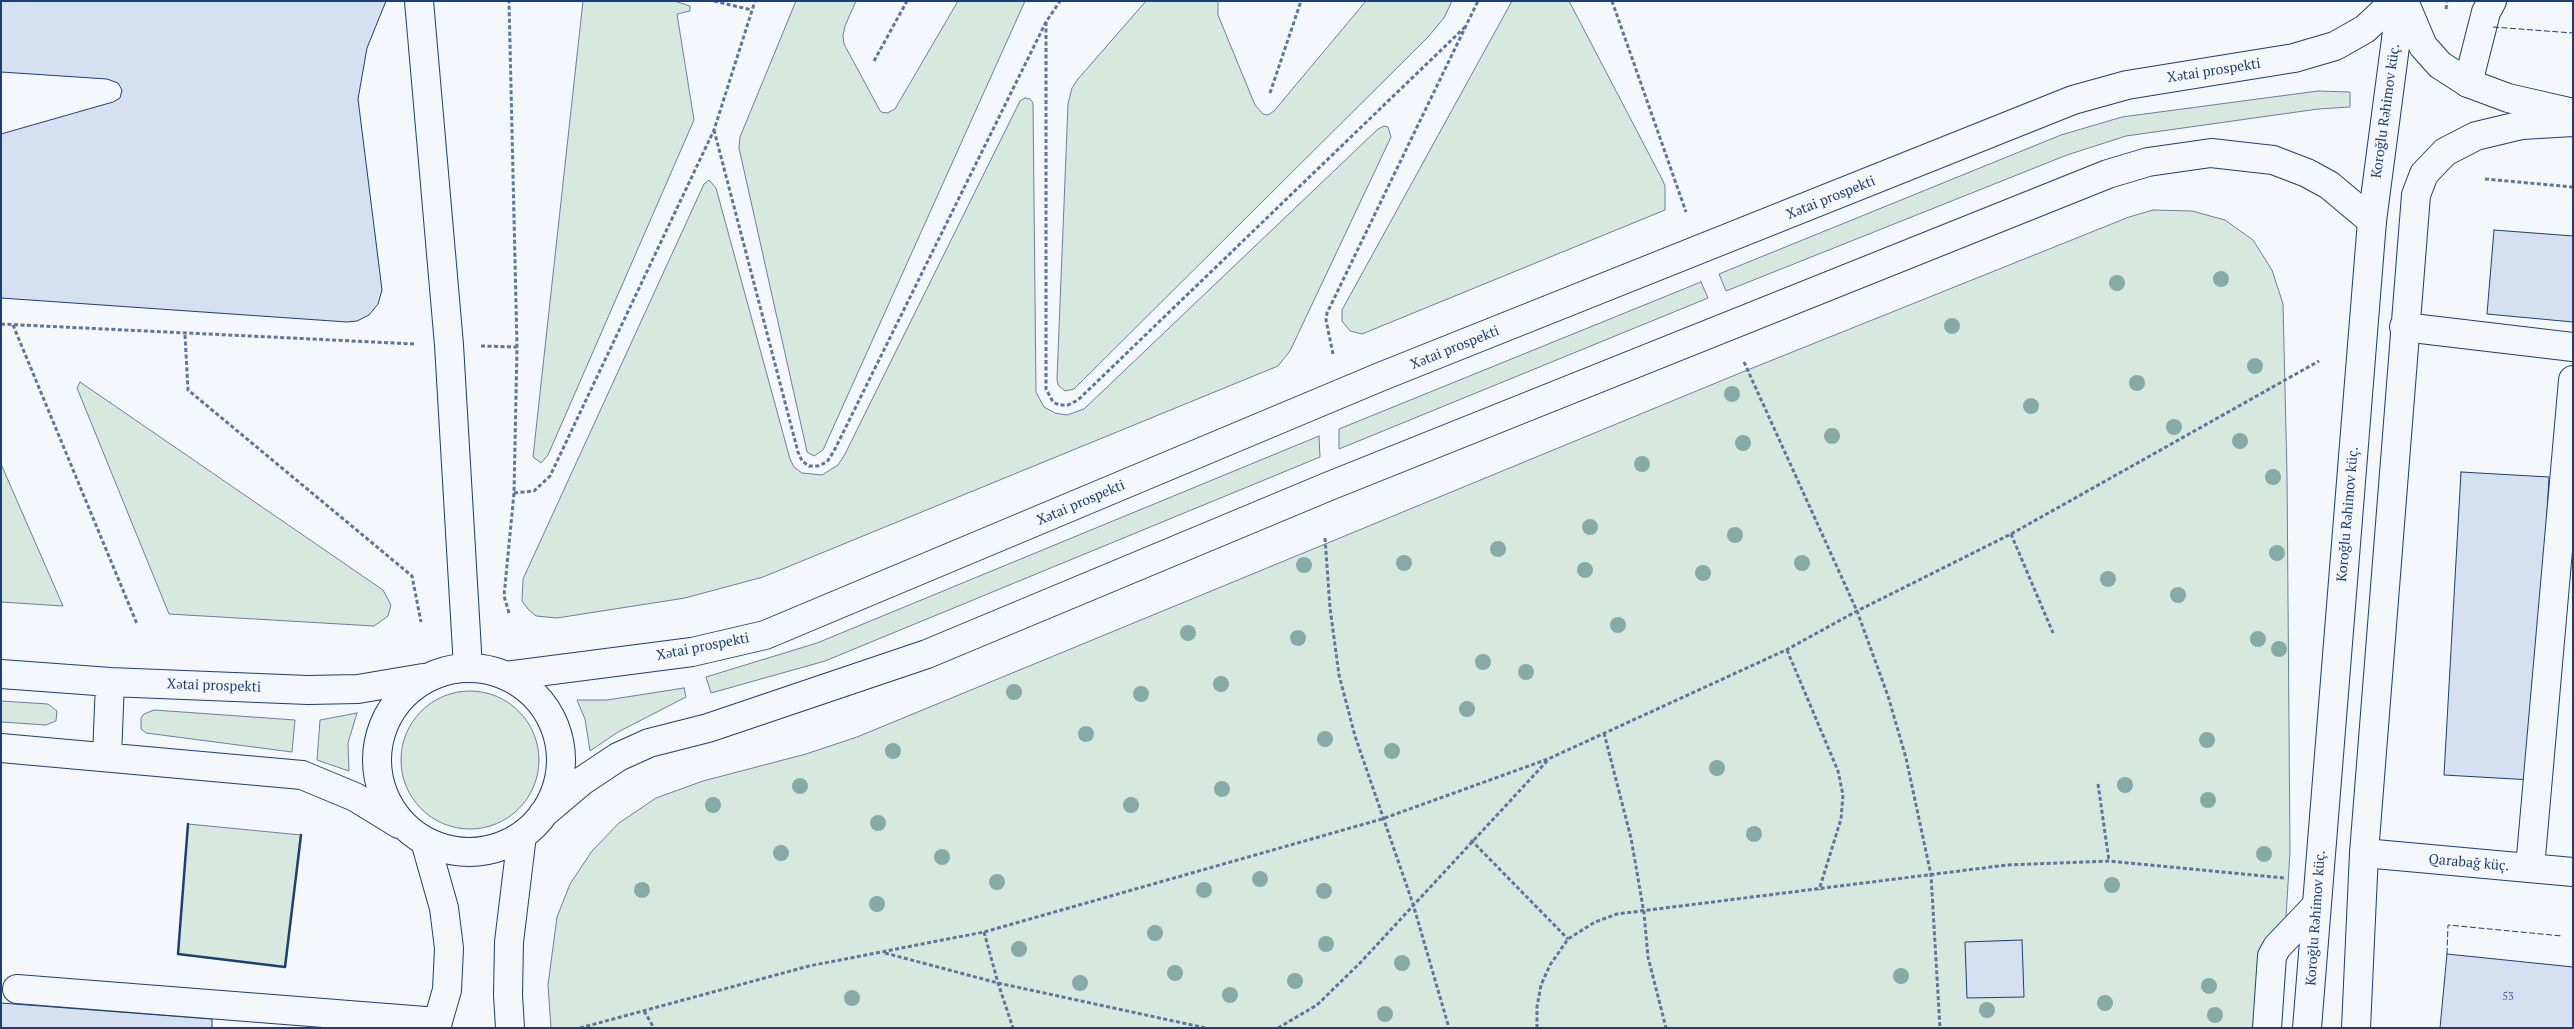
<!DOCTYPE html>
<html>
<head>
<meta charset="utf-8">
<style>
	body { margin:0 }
	#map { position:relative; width:2574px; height:1029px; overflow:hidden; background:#f4f7fb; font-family:"PT Serif",serif }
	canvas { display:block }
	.frame { position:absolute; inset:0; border:2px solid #1d3f73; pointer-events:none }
</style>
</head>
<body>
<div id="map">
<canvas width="2574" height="1029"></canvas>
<div class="frame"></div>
</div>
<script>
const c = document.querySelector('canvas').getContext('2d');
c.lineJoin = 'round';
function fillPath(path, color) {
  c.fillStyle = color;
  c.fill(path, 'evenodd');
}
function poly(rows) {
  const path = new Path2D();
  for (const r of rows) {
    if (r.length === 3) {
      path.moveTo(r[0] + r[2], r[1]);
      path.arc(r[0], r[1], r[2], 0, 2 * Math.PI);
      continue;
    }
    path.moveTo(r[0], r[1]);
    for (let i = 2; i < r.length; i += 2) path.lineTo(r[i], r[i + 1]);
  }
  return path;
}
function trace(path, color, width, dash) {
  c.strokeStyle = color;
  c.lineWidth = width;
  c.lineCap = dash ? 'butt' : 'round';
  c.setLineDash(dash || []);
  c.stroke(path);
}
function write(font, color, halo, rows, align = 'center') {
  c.font = font + ' "PT Serif",serif';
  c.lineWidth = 4;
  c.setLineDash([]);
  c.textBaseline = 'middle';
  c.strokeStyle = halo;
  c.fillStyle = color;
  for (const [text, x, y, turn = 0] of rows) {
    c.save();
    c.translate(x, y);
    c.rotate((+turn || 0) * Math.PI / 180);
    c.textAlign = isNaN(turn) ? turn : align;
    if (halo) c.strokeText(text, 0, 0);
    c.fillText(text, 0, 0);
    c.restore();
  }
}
const green = poly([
	[583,1,674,1,690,6,690,11,677,14,694,120,548,455,541,463,533,457,583,1],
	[796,1,856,1,845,26,843,36,844,44,878,107,881,112,887,113,895,109,899,102,958,1,1025,1,823,450,814,456,807,452,806,447,739,148,740,137,796,1],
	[1146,1,1218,1,1218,15,1255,105,1263,114,1268,115,1274,111,1366,1,1452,1,1444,18,1428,37,1074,389,1065,391,1058,385,1057,379,1068,104,1072,88,1078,79,1146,1],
	[1512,1,1569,1,1662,179,1665,186,1665,210,1362,334,1350,331,1342,321,1342,310,1512,1],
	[2318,91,2350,92,2350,107,2318,109,2126,136,2067,155,1726,291,1719,274,2061,135,2122,117,2318,91],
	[1025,98,1030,99,1033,103,1036,392,1044,407,1055,413,1067,415,1084,409,1378,129,1384,126,1388,127,1391,137,1290,351,1278,366,763,577,685,598,557,618,536,616,528,609,522,601,523,579,704,184,709,180,716,188,790,459,794,467,802,473,822,475,838,465,845,454,1020,101,1025,98],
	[2153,210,2192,211,2225,220,2253,240,2272,270,2283,304,2287,474,2290,852,2279,1028,551,1028,548,985,557,917,570,884,592,851,619,823,656,798,703,781,806,754,857,737,1740,373,2129,217,2153,210],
	[1701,282,1708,298,1339,449,1339,429,1701,282],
	[80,382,383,590,391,605,388,616,374,626,169,614,77,388,80,382],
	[1319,436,1320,457,825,661,711,693,706,677,817,643,1319,436],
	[1,464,63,606,1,602,1,464],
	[684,688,686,697,618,732,590,751,585,719,577,700,607,700,684,688],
	[470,760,69],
	[1,701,48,704,57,711,56,721,46,725,1,722,1,701],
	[154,710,295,720,292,752,146,733,141,729,141,718,144,714,154,710],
	[357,713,348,743,349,771,317,760,320,720,357,713],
	[188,824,301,835,285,967,178,954,188,824]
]);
const building = poly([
	[1,1,386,1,367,48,358,99,382,290,378,304,369,315,357,321,347,322,1,298,1,134,113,102,120,98,122,90,118,83,107,79,1,72,1,1],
	[2494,230,2573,236,2573,322,2487,314,2494,230],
	[2461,472,2549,477,2532,780,2444,775,2461,472],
	[2022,940,2024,997,1967,998,1965,942,2022,940],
	[2447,954,2573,967,2573,1028,2440,1028,2447,954],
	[1,1003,212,1019,212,1028,1,1028,1,1003]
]);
const path = poly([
	[714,1,752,10],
	[1612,1,1686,212],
	[2446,9,2447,1],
	[1046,22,1046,389,1053,402,1059,405,1068,405,1078,400,1465,27],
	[874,61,907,1],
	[1270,93,1301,1],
	[714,130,798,452,802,461,809,466,818,466,827,462,834,451,1046,22,1060,1],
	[2485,179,2573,187],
	[1,324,415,344],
	[13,325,137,624],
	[185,335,188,390,412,576,421,622],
	[481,346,517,347],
	[1333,354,1326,320,1327,313,1478,1],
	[1744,362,1857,611,1888,696,1906,758,1931,875,1940,1028],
	[514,493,534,491,550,476,714,130,755,1],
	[2011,534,2053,633],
	[1325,538,1330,608,1339,675,1355,736,1413,904,1449,1028],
	[509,613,504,596,514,493,517,347,509,1],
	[1787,650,1838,771,1843,795,1841,819,1819,890],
	[1604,733,1631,838,1644,913,1648,957,1666,1028],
	[2098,784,2109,861],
	[1471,840,1568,939],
	[984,932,998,983,1013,1028],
	[885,953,998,983,1206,1028],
	[644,1011,654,1028],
	[580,1028,809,966,984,932,1382,819,1548,759,1786,650,1857,611,2011,534,2319,361],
	[1278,1028,1317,1005,1360,963,1548,760],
	[1537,1028,1537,1007,1541,985,1550,965,1568,939,1595,922,1617,914,2007,865,2109,861,2284,878]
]);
const minor = poly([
	[419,1,449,345,468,668],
	[2468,83,2486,12,2492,1],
	[2404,327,2573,347],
	[469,760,92],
	[1,674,110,682,308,690,358,689,423,678],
	[506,676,692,652,765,635,1380,377,2073,100,2127,85,2294,58,2335,46,2365,29,2395,1],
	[1,748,302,775,355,797,399,824],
	[107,756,110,682],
	[543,814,582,781,618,757,649,743,708,728,927,654,1327,487,2108,174,2148,162,2211,153,2273,160,2307,173,2329,185,2372,221],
	[425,841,444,908,449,948,447,990,436,1028],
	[2364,853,2573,872],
	[2530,868,2573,380],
	[17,989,438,1022],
	[510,1028,508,995,509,942,522,835],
	[2267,1028,2272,956,2277,947,2316,906]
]);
const major = poly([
	[2404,1,2423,46,2440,65,2468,83,2508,98,2573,113],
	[2307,1028,2372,221,2401,1],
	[2356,1028,2364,853,2416,195,2424,174,2445,152,2476,136,2522,125,2573,122]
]);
const fence = poly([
	[2493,27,2573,33],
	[2447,954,2448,925,2562,936]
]);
const wall = poly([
	[188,824,178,954,285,967,301,835]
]);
const trees = [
	[2221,279],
	[2117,283],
	[1952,326],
	[2255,366],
	[2137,383],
	[1732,394],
	[2031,406],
	[2174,427],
	[1832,436],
	[2240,441],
	[1743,443],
	[1642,464],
	[2273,477],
	[1590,527],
	[1735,535],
	[1498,549],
	[2277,553],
	[1404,563],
	[1802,563],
	[1304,565],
	[1585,570],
	[1703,573],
	[2108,579],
	[2178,595],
	[1618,625],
	[1188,633],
	[1298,638],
	[2258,639],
	[2279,649],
	[1483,662],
	[1526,672],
	[1221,684],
	[1014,692],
	[1141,694],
	[1467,709],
	[1086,734],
	[1325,739],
	[2207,740],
	[893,751],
	[1392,751],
	[1717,768],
	[2125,785],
	[800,786],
	[1222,789],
	[2208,800],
	[713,805],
	[1131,805],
	[878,823],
	[1754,834],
	[781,853],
	[2264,854],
	[942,857],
	[1260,879],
	[997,882],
	[2112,885],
	[642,890],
	[1204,890],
	[1324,891],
	[877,904],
	[1155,933],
	[1326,944],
	[1019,949],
	[1402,963],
	[1175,973],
	[1901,976],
	[1295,981],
	[1080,983],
	[2209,986],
	[1230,995],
	[852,998],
	[2105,1003],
	[1987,1010],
	[1385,1014],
	[2215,1015]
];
const numberNames = [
	["53",2508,997]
];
const streetNames = [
	["Xətai prospekti",2214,71,-9],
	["Koroğlu Rəhimov küç.",2386,111,-82],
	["Xətai prospekti",1831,198,-22],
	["Xətai prospekti",1455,348,-22],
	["Xətai prospekti",1081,503,-23],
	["Koroğlu Rəhimov küç.",2348,514,-85],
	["Xətai prospekti",703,647,-11],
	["Xətai prospekti",214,686,2],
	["Qarabağ küç.",2469,863,5],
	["Koroğlu Rəhimov küç.",2316,918,-86]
];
fillPath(green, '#d7e8df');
trace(green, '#687fa3', 1);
fillPath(building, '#d5e0f0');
trace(building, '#1d3f73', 1);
trace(minor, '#1d3f73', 30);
trace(major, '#1d3f73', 30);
trace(path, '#5e769c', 3, [4, 2.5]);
trace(minor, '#f4f7fb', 28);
trace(major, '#f4f7fb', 28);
trace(fence, '#1d3f73', 1, [6, 2.5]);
trace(wall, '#1d3f73', 2.5);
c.fillStyle = '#86aba6';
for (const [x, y] of trees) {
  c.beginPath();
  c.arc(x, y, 8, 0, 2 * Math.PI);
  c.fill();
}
write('11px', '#4b6792', null, numberNames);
write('14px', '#1d3f73', '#f4f7fb', streetNames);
</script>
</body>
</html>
